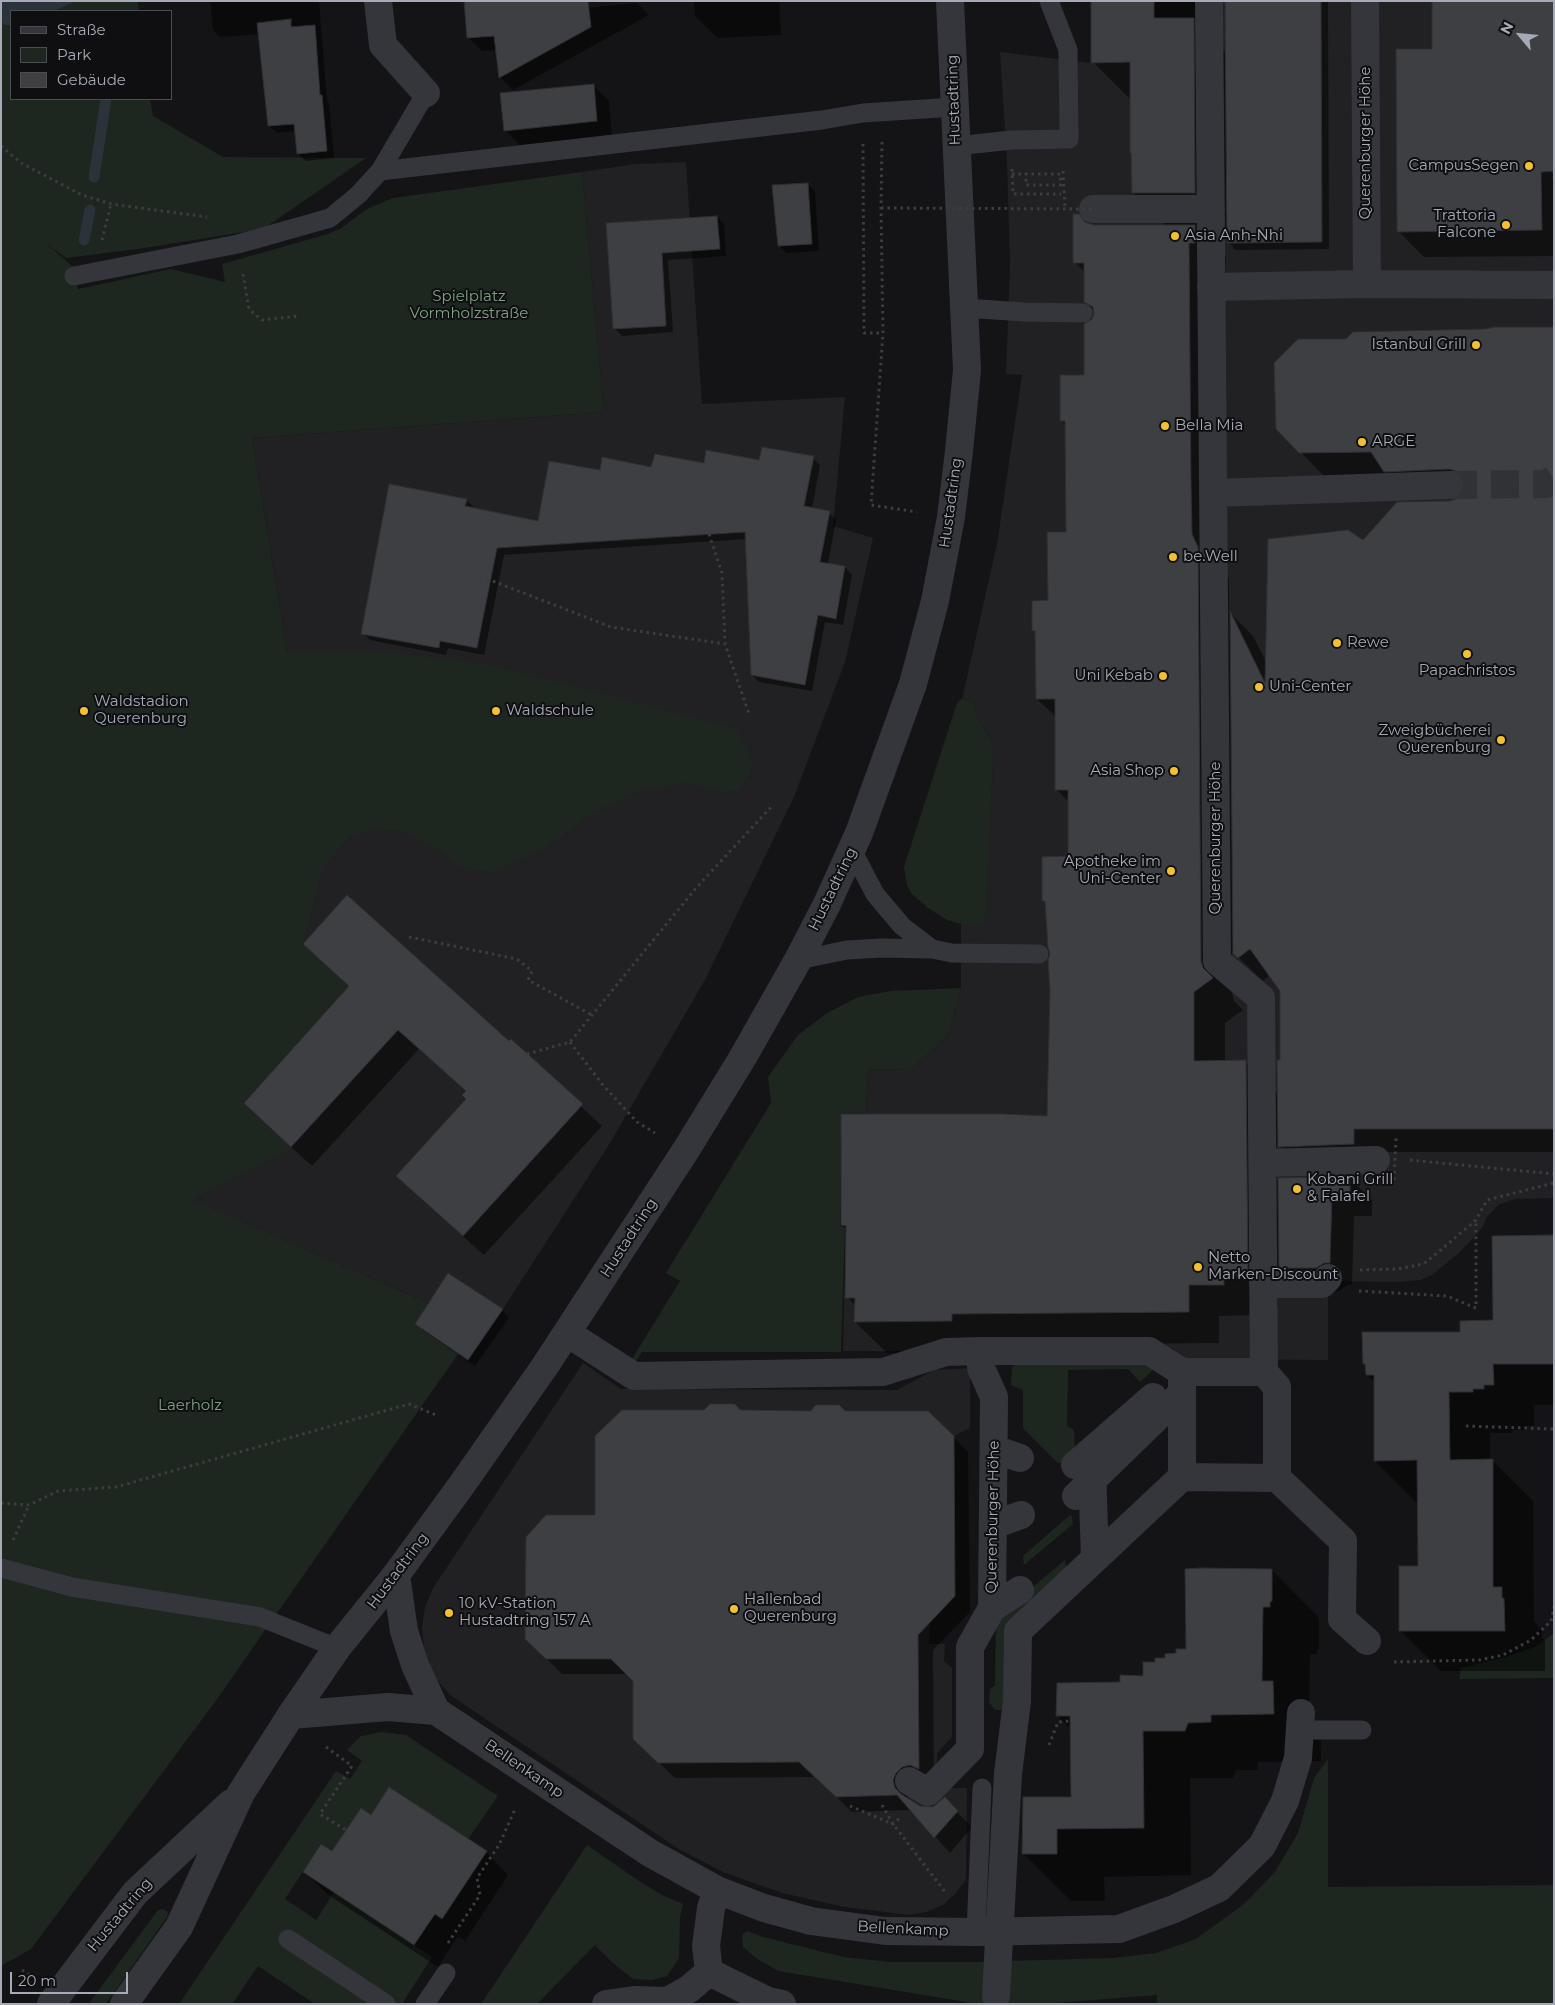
<!DOCTYPE html>
<html>
<head>
<meta charset="utf-8">
<style>
	body { margin:0 }
	#map { position:relative; width:1555px; height:2005px; overflow:hidden; background:#141416; font-family:Montserrat,sans-serif }
	canvas { display:block }
	.frame { position:absolute; inset:0; border:2px solid #a6aab6; pointer-events:none }
	.legend { position:absolute; left:10px; top:10px; width:162px; height:90px; box-sizing:border-box; background:#0f0f11; border:1px solid #4b4d53; margin:0; padding:6px 9px; list-style:none; font-size:15px; color:#a6aab6 }
	.legend li { display:flex; align-items:center; gap:10px; height:25px }
	.legend b { width:25px; border:1px solid #4b4d53 }
	.north { position:absolute; left:1495px; top:10px; width:50px; height:50px; -webkit-text-stroke:4px #0f0f11; paint-order:stroke; rotate:298deg; font-size:14px; font-weight:700; line-height:20px; text-align:center; color:#a6aab6 }
	.north::after { content:''; display:block; margin:auto; width:18px; height:22px; background:#a6aab6; clip-path:polygon(50% 0,100% 100%,50% 72%,0 100%) }
	.scale { position:absolute; left:10px; top:1972px; width:118px; height:22px; box-sizing:border-box; border:2px solid #a6aab6; border-top:0; padding-left:6px; font-size:15px; line-height:18px; white-space:nowrap; color:#a6aab6; -webkit-text-stroke:4px #0f0f11; paint-order:stroke }
</style>
</head>
<body>
<div id="map">
<canvas width="1555" height="2005"></canvas>
<div class="frame"></div>
<ul class="legend">
<li><b style="height:6px;background:#35363b"></b>Straße</li>
<li><b style="height:14px;background:#1e2620"></b>Park</li>
<li><b style="height:14px;background:#3e3f43"></b>Gebäude</li>
</ul>
<div class="north">N</div>
<div class="scale">20 m</div>
</div>
<script>
const c = document.querySelector('canvas').getContext('2d');
c.lineJoin = 'round';
function fillPath(path, color) {
  c.fillStyle = color;
  c.fill(path, 'evenodd');
}
function poly(rows) {
  const path = new Path2D();
  for (const r of rows) {
    path.moveTo(r[0], r[1]);
    for (let i = 2; i < r.length; i += 2) path.lineTo(r[i], r[i + 1]);
  }
  return path;
}
function trace(path, color, width, dash) {
  c.strokeStyle = color;
  c.lineWidth = width;
  c.lineCap = dash ? 'butt' : 'round';
  c.setLineDash(dash || []);
  c.stroke(path);
}
function write(font, color, halo, rows, align = 'center') {
  c.font = font + ' Montserrat,sans-serif';
  c.lineWidth = 4;
  c.setLineDash([]);
  c.textBaseline = 'middle';
  c.strokeStyle = halo;
  c.fillStyle = color;
  for (const [text, x, y, turn = 0] of rows) {
    c.save();
    c.translate(x, y);
    c.rotate((+turn || 0) * Math.PI / 180);
    c.textAlign = isNaN(turn) ? turn : align;
    if (halo) c.strokeText(text, 0, 0);
    c.fillText(text, 0, 0);
    c.restore();
  }
}
const built = poly([
	[1209,1,1554,1,1554,1198,1515,1199,1498,1205,1487,1217,1482,1228,1460,1252,1432,1275,1420,1280,1398,1282,1328,1281,1328,1360,1182,1359,1172,1348,1149,1351,843,1351,846,1226,841,1225,841,1114,866,1114,868,1069,911,1070,948,1035,961,988,961,924,984,924,994,746,975,712,972,700,962,699,997,544,1022,375,1006,374,1010,263,1007,163,1000,52,1091,63,1154,18,1200,18],
	[686,162,702,404,845,397,833,526,873,538,845,662,794,797,705,980,607,1148,503,1309,449,1273,428,1303,192,1200,287,652,252,438,604,412,582,172,635,164],
	[583,1363,621,1389,897,1390,934,1370,970,1368,970,1428,954,1436,955,1596,930,1622,929,1644,945,1644,944,1661,952,1668,952,1737,937,1753,937,1767,947,1788,967,1788,966,1880,955,1894,943,1905,926,1912,909,1915,845,1907,782,1893,723,1872,677,1848,450,1695,434,1676,424,1648,422,1627,425,1607,433,1588]
]);
const green = poly([
	[1,1,138,1,139,11,11,11,11,99,150,99,153,116,223,157,366,158,263,229,138,249,66,258,47,244,73,267,78,289,171,269,225,282,222,264,328,234,340,229,367,209,393,198,582,172,604,412,252,438,287,652,388,652,490,665,736,728,753,762,749,776,738,790,724,792,685,783,639,791,592,813,545,848,494,872,464,869,444,853,403,831,370,829,348,838,322,869,302,945,305,946,349,985,245,1101,244,1099,242,1101,292,1148,193,1200,428,1303,415,1324,458,1354,215,1702,31,1949,1,1966],
	[962,699,972,700,975,712,994,746,985,924,961,924,947,920,928,908,912,894,907,885,904,867,957,703],
	[961,988,948,1035,911,1070,868,1069,866,1113,841,1113,840,1226,845,1227,841,1352,642,1352,636,1361,632,1359,680,1281,666,1273,771,1103,768,1077,798,1035,827,1013,858,997,891,991],
	[1017,1362,1145,1362,1153,1370,1140,1382,1128,1369,1068,1370,1067,1426,1074,1430,1075,1454,1068,1462,1058,1463,1023,1428,1023,1390,1011,1385,1012,1368],
	[1071,1514,1073,1524,1024,1565,1023,1556],
	[1065,1560,1068,1573,1010,1629,1009,1702,1001,1710,995,1710,989,1702,990,1689,995,1685,996,1625,1005,1610],
	[1554,1633,1554,1678,1459,1679,1461,1668,1506,1657,1535,1647],
	[382,1732,406,1735,498,1796,468,1839,371,1815,333,1851,321,1844,285,1899,316,1920,334,1892,432,1957,402,2004,315,2004,258,1966,232,2004,179,2004,336,1771,350,1779,362,1761,347,1750,361,1736],
	[1328,1759,1328,1887,1554,1885,1554,2001,1552,2004,1157,2004,1157,1995,1043,2004,1003,2004,1006,1961,1113,1958,1156,1953,1196,1939,1244,1904,1275,1872,1298,1833,1314,1778],
	[587,1845,639,1881,664,1896,683,1904,680,1917,679,1958,667,1976,652,1980,633,1979,613,1963,595,1945,537,2004,481,2004],
	[163,1909,168,1912,167,1917,106,2004,93,2004,90,2002,158,1910],
	[747,1931,763,1937,843,1957,891,1962,990,1962,987,2004,978,2004,778,1971,756,1958,743,1947,742,1935]
]);
const water = poly([
	[1,1,76,1,54,11,11,11,11,25,4,25,1,20]
]);
const shadow = poly([
	[210,1,319,1,327,101,329,103,334,158,306,161,298,154,296,131,277,133,269,126,260,34,220,37,213,30],
	[694,1,779,1,781,35,718,38,695,16],
	[1092,1,1206,1,1206,33,1226,53,1226,1,1328,1,1329,249,1235,250,1228,240,1209,240,1226,257,1226,274,1220,274,1222,566,1229,579,1229,612,1253,636,1267,664,1363,541,1458,499,1464,493,1409,495,1324,476,1277,428,1347,341,1554,328,1554,1152,1377,1152,1303,1170,1277,1144,1277,1180,1349,1178,1372,1200,1372,1216,1354,1216,1352,1285,1347,1285,1339,1291,1303,1291,1278,1266,1278,1307,1254,1307,1255,1315,1219,1316,1219,1343,982,1345,983,1352,887,1353,855,1322,856,1306,847,1297,847,1230,842,1225,1048,1117,1052,954,1047,904,1044,901,1069,857,1069,802,1057,790,1056,717,1037,699,1036,633,1034,630,1049,601,1067,534,1066,425,1061,420,1086,377,1095,311,1086,302,1086,274,1075,262,1087,224,1093,226,1166,226,1133,193,1131,100,1093,62],
	[1232,951,1263,981,1270,975,1281,990,1282,1061,1279,1095,1245,1062,1225,1062,1225,1023,1243,1010,1234,1001,1232,993],
	[1554,1,1554,256,1424,257,1398,231,1433,50],
	[637,3,649,15,513,90,500,77,497,50,482,51,469,38,537,13],
	[593,85,609,101,612,136,520,145,505,130],
	[808,184,815,192,819,251,786,253,779,245],
	[717,217,724,224,726,256,668,260,673,332,622,336,614,328,608,224],
	[813,458,820,465,812,509,829,513,836,520,828,564,845,567,852,575,843,625,825,622,812,691,759,682,752,675,747,539,504,555,484,655,448,648,446,655,370,640,363,633,466,500,474,507,473,509,539,522,601,472],
	[350,987,509,1043,511,1041,602,1126,484,1255,418,1196,468,1099,467,1092,419,1049,312,1166,265,1123],
	[1554,1237,1554,1405,1534,1405,1534,1426,1525,1426,1525,1430,1513,1430,1513,1433,1490,1433,1490,1460,1492,1460,1533,1501,1534,1621,1542,1630,1542,1638,1545,1640,1545,1671,1441,1671,1400,1630,1419,1567,1418,1502,1416,1502,1375,1461,1375,1383,1367,1374,1367,1366,1364,1363,1494,1322],
	[502,1310,509,1318,475,1366,424,1331,417,1323],
	[740,1411,845,1412,953,1437,968,1452,970,1612,933,1650,934,1783,910,1789,908,1797,909,1800,920,1807,933,1808,944,1799,972,1827,950,1853,911,1810,852,1812,816,1777,675,1778,650,1754,634,1681,627,1674,562,1674,526,1638,597,1516],
	[1272,1570,1319,1618,1319,1649,1317,1649,1317,1654,1310,1654,1309,1719,1321,1730,1321,1761,1258,1762,1258,1770,1236,1770,1233,1778,1190,1778,1191,1875,1104,1877,1105,1901,1071,1901,1024,1854,1072,1798,1071,1729,1057,1715,1121,1684,1144,1677,1156,1663,1187,1650],
	[486,1852,508,1875,465,1941,458,1936,438,1967,327,1894,305,1872,333,1853]
]);
const stream = poly([
	[94,177,106,99],
	[84,240,90,210]
]);
const building = poly([
	[464,1,588,1,591,27,499,78,494,36,467,38,464,1],
	[1091,1,1154,1,1154,18,1194,18,1195,193,1132,193,1131,153,1130,153,1130,62,1091,63,1091,1],
	[1225,1,1321,1,1322,242,1227,243,1225,1],
	[1432,1,1554,1,1554,171,1541,172,1542,230,1397,232,1396,49,1432,49,1432,1],
	[291,19,291,27,315,25,320,95,322,95,327,151,297,154,294,124,268,126,257,23,291,19],
	[594,84,597,121,504,131,500,93,594,84],
	[808,183,812,244,778,246,772,185,808,183],
	[1073,214,1079,214,1085,222,1093,225,1195,225,1195,243,1189,243,1191,485,1192,534,1198,547,1201,961,1203,968,1213,978,1194,992,1194,1061,1246,1060,1248,1276,1224,1276,1224,1285,1189,1285,1189,1312,952,1314,952,1321,854,1322,855,1298,845,1298,846,1226,841,1225,841,1114,1002,1114,1047,1116,1050,991,1048,960,1050,954,1048,947,1045,901,1042,901,1042,857,1068,856,1068,790,1055,790,1055,699,1036,699,1035,631,1032,631,1032,601,1048,600,1047,532,1066,532,1065,421,1060,421,1060,375,1084,375,1084,324,1092,319,1094,314,1093,307,1084,302,1084,263,1073,263,1073,214],
	[717,216,720,249,662,253,666,326,613,329,606,223,717,216],
	[1495,327,1554,327,1554,1129,1354,1129,1354,1144,1278,1147,1277,1060,1280,1060,1280,991,1250,949,1238,958,1233,954,1230,611,1265,683,1268,539,1348,530,1363,540,1397,502,1450,501,1458,498,1463,492,1465,485,1462,476,1456,471,1449,469,1384,472,1371,452,1299,453,1276,429,1274,363,1298,339,1346,339,1353,332,1486,329,1495,327],
	[762,447,814,456,804,506,830,511,820,562,845,566,836,619,818,615,805,685,751,675,745,532,497,548,477,648,440,641,439,648,361,634,389,484,467,499,465,506,538,521,549,461,600,470,602,457,651,467,655,454,704,463,706,450,759,460,762,447],
	[347,895,509,1041,511,1039,583,1104,463,1236,396,1176,466,1099,462,1095,466,1091,398,1030,291,1147,244,1103,349,986,303,944,347,895],
	[1350,1176,1350,1194,1332,1193,1330,1263,1324,1263,1316,1268,1279,1268,1278,1178,1350,1176],
	[1554,1235,1554,1364,1493,1364,1494,1385,1484,1385,1484,1389,1473,1389,1473,1392,1449,1392,1450,1460,1493,1459,1493,1587,1502,1587,1502,1598,1504,1598,1505,1631,1399,1631,1399,1566,1418,1566,1417,1460,1374,1461,1374,1375,1366,1375,1365,1364,1363,1364,1362,1332,1460,1332,1460,1321,1493,1320,1492,1236,1554,1235],
	[448,1273,503,1309,468,1360,415,1324,448,1273],
	[710,1404,735,1404,740,1410,811,1411,816,1405,839,1405,845,1411,928,1411,954,1436,955,1596,918,1635,919,1769,910,1765,902,1767,896,1773,893,1780,895,1788,901,1794,920,1806,933,1807,945,1797,958,1811,934,1838,897,1795,836,1797,799,1762,658,1763,633,1739,633,1681,611,1659,546,1659,525,1639,526,1537,546,1515,595,1515,595,1436,622,1410,704,1410,710,1404],
	[1201,1568,1272,1569,1272,1601,1270,1602,1270,1607,1263,1607,1262,1681,1273,1681,1274,1714,1211,1715,1211,1722,1188,1723,1185,1731,1143,1731,1144,1828,1057,1829,1057,1854,1022,1854,1023,1797,1071,1797,1070,1716,1056,1716,1057,1683,1120,1682,1120,1675,1143,1676,1143,1662,1155,1662,1155,1658,1165,1658,1165,1654,1176,1653,1176,1649,1186,1649,1185,1569,1201,1568],
	[389,1787,487,1851,442,1919,435,1914,414,1945,303,1872,321,1844,332,1851,361,1808,371,1815,389,1787]
]);
const pedestrianTunnel = poly([
	[1449,485,1547,484,1554,479]
]);
const path = poly([
	[1554,112,1554,178],
	[882,142,881,208,883,333,871,505,917,512],
	[863,144,864,333,883,333],
	[1,146,21,163,82,195,111,204,207,217],
	[1012,169,1013,194,1061,194],
	[1012,174,1060,174,1061,185,1026,185,1026,171,1028,171],
	[102,240,111,204],
	[243,274,249,309,262,320,298,316],
	[709,534,722,573,725,644,749,714],
	[474,577,490,580,611,627,725,644],
	[409,937,517,959,532,971,528,980,592,1015],
	[570,1042,602,1084,637,1122,655,1133],
	[527,1054,570,1042,696,888,772,806],
	[1410,1160,1554,1174],
	[1360,1270,1398,1269,1423,1264,1436,1254,1476,1220,1487,1200,1554,1183],
	[1359,1291,1447,1296,1476,1308,1476,1221],
	[1466,1426,1554,1429],
	[1,1503,29,1505,58,1491,116,1487,409,1404,436,1415],
	[13,1540,29,1505],
	[1394,1662,1479,1660,1503,1655,1531,1640,1551,1621,1554,1607],
	[1049,1745,1058,1722,1070,1721],
	[326,1747,352,1766,320,1814,346,1830],
	[882,1805,893,1824,946,1893],
	[850,1806,893,1824,902,1816],
	[448,1943,480,1895,477,1878,499,1845,516,1807],
	[22,1970,30,1975]
]);
const service = poly([
	[956,146,1012,140,1069,139,1068,50,1049,1],
	[380,171,822,120,863,113,954,107],
	[74,276,238,244,330,218,358,195,380,171,426,93],
	[965,308,1024,312,1083,313],
	[852,850,875,894,902,926,932,949],
	[798,960,847,950,882,948,932,949,952,953,1039,954],
	[1,1568,72,1587,260,1617,337,1648],
	[1299,1730,1362,1730],
	[976,1932,982,1788],
	[288,1939,386,2004],
	[425,2004,446,1973]
]);
const pedestrian = poly([
	[1365,1,1367,284],
	[1093,209,1211,209],
	[1211,287,1367,284,1554,285],
	[1214,493,1449,485],
	[1263,1163,1376,1160],
	[1263,1284,1322,1284,1328,1278],
	[567,1333,634,1376,883,1372,946,1352,981,1351,1149,1351,1182,1372,1264,1372,1261,998,1217,961,1209,1],
	[1264,1372,1277,1387,1277,1478],
	[994,1449,1020,1458],
	[1075,1465,1153,1397],
	[1092,1468,1095,1559],
	[1182,1477,1277,1478,1343,1541,1342,1619,1367,1641],
	[1076,1496,1182,1393],
	[993,1525,1021,1515],
	[992,1608,1020,1590],
	[1008,1774,1017,1701,1018,1631,1182,1477,1182,1372],
	[909,1781,928,1792,970,1749,970,1647,992,1608,994,1397,981,1368,981,1351]
]);
const minor = poly([
	[378,1,383,45,426,93],
	[396,1575,404,1631,415,1665,436,1711],
	[291,1715,388,1707,436,1711,650,1853,717,1890,764,1908,811,1921,885,1931,976,1932,1119,1929,1174,1909,1219,1888,1262,1846,1285,1801,1298,1758,1301,1713],
	[709,1972,706,1946,711,1908,717,1890],
	[606,2004,634,2000,668,2001,689,1989,709,1972,768,2001,782,2004]
]);
const tertiary = poly([
	[51,2004,135,1893,231,1803],
	[124,2004,179,1927,241,1793,291,1715,337,1648,396,1575,463,1483,545,1366,686,1150,743,1057,798,960,827,904,859,833,913,684,935,601,951,517,959,451,967,370,950,1]
]);
const pathBridge = poly([
	[1063,171,1065,208],
	[881,208,1093,209],
	[1394,1180,1396,1138]
]);
const pedestrianBridge = poly([
	[996,1996,1008,1774]
]);
const markers = [
	[1529,166,5,"#f3c12f"],
	[1506,225,5,"#f3c12f"],
	[1175,236,5,"#f3c12f"],
	[1476,345,5,"#f3c12f"],
	[1165,426,5,"#f3c12f"],
	[1362,442,5,"#f3c12f"],
	[1173,557,5,"#f3c12f"],
	[1337,643,5,"#f3c12f"],
	[1467,654,5,"#f3c12f"],
	[1163,676,5,"#f3c12f"],
	[1259,687,5,"#f3c12f"],
	[84,711,5,"#f3c12f"],
	[496,711,5,"#f3c12f"],
	[1501,740,5,"#f3c12f"],
	[1174,771,5,"#f3c12f"],
	[1171,871,5,"#f3c12f"],
	[1297,1189,5,"#f3c12f"],
	[1198,1267,5,"#f3c12f"],
	[734,1609,5,"#f3c12f"],
	[449,1613,5,"#f3c12f"]
];
const streetNames = [
	["Hustadtring",954,100,-92],
	["Querenburger Höhe",1366,143,-90],
	["Hustadtring",951,503,-82],
	["Querenburger Höhe",1216,838,-90],
	["Hustadtring",833,889,-64],
	["Hustadtring",629,1238,-57],
	["Querenburger Höhe",993,1517,-89],
	["Hustadtring",398,1571,-53],
	["Bellenkamp",524,1769,34],
	["Hustadtring",120,1915,-50],
	["Bellenkamp",903,1929,3]
];
const poiNames = [
	["CampusSegen",1519,166,"right"],
	["Trattoria",1496,216,"right"],
	["Falcone",1496,233,"right"],
	["Asia Anh-Nhi",1185,236],
	["Istanbul Grill",1466,345,"right"],
	["Bella Mia",1175,426],
	["ARGE",1372,442],
	["be.Well",1183,557],
	["Rewe",1347,643],
	["Papachristos",1467,671,"center"],
	["Uni Kebab",1153,676,"right"],
	["Uni-Center",1269,687],
	["Waldstadion",94,702],
	["Querenburg",94,719],
	["Waldschule",506,711],
	["Zweigbücherei",1491,731,"right"],
	["Querenburg",1491,748,"right"],
	["Asia Shop",1164,771,"right"],
	["Apotheke im",1161,862,"right"],
	["Uni-Center",1161,879,"right"],
	["Kobani Grill",1307,1180],
	["& Falafel",1307,1197],
	["Netto",1208,1258],
	["Marken-Discount",1208,1275],
	["Hallenbad",744,1600],
	["Querenburg",744,1617],
	["10 kV-Station",459,1604],
	["Hustadtring 157 A",459,1621]
];
const parkNames = [
	["Spielplatz",469,297],
	["Vormholzstraße",469,314],
	["Laerholz",190,1406]
];
fillPath(built, '#212023');
fillPath(green, '#1e2620');
fillPath(water, '#2a323a');
fillPath(shadow, '#0007');
trace(stream, '#2a323a', 11);
fillPath(building, '#3e3f43');
trace(building, '#2f2e32', 1);
trace(pedestrianTunnel, '#313236', 28, [28, 14]);
trace(path, '#3b3d42', 3, [2.5, 4]);
trace(service, '#35363b', 19);
trace(pedestrian, '#35363b', 28);
trace(minor, '#35363b', 28);
trace(tertiary, '#35363b', 28);
trace(pathBridge, '#3b3d42', 3, [2.5, 4]);
trace(pedestrianBridge, '#35363b', 28);
for (const [x, y, r, color] of markers) {
  const dot = new Path2D();
  dot.arc(x, y, r, 0, 2 * Math.PI);
  c.fillStyle = color;
  c.fill(dot);
  trace(dot, '#0f0f11', 2);
}
write('15px', '#a6aab6', '#0f0f11', streetNames);
write('15px', '#a6aab6', '#0f0f11', poiNames, 'left');
write('15px', '#7da282', '#0f0f11', parkNames);
</script>
</body>
</html>
